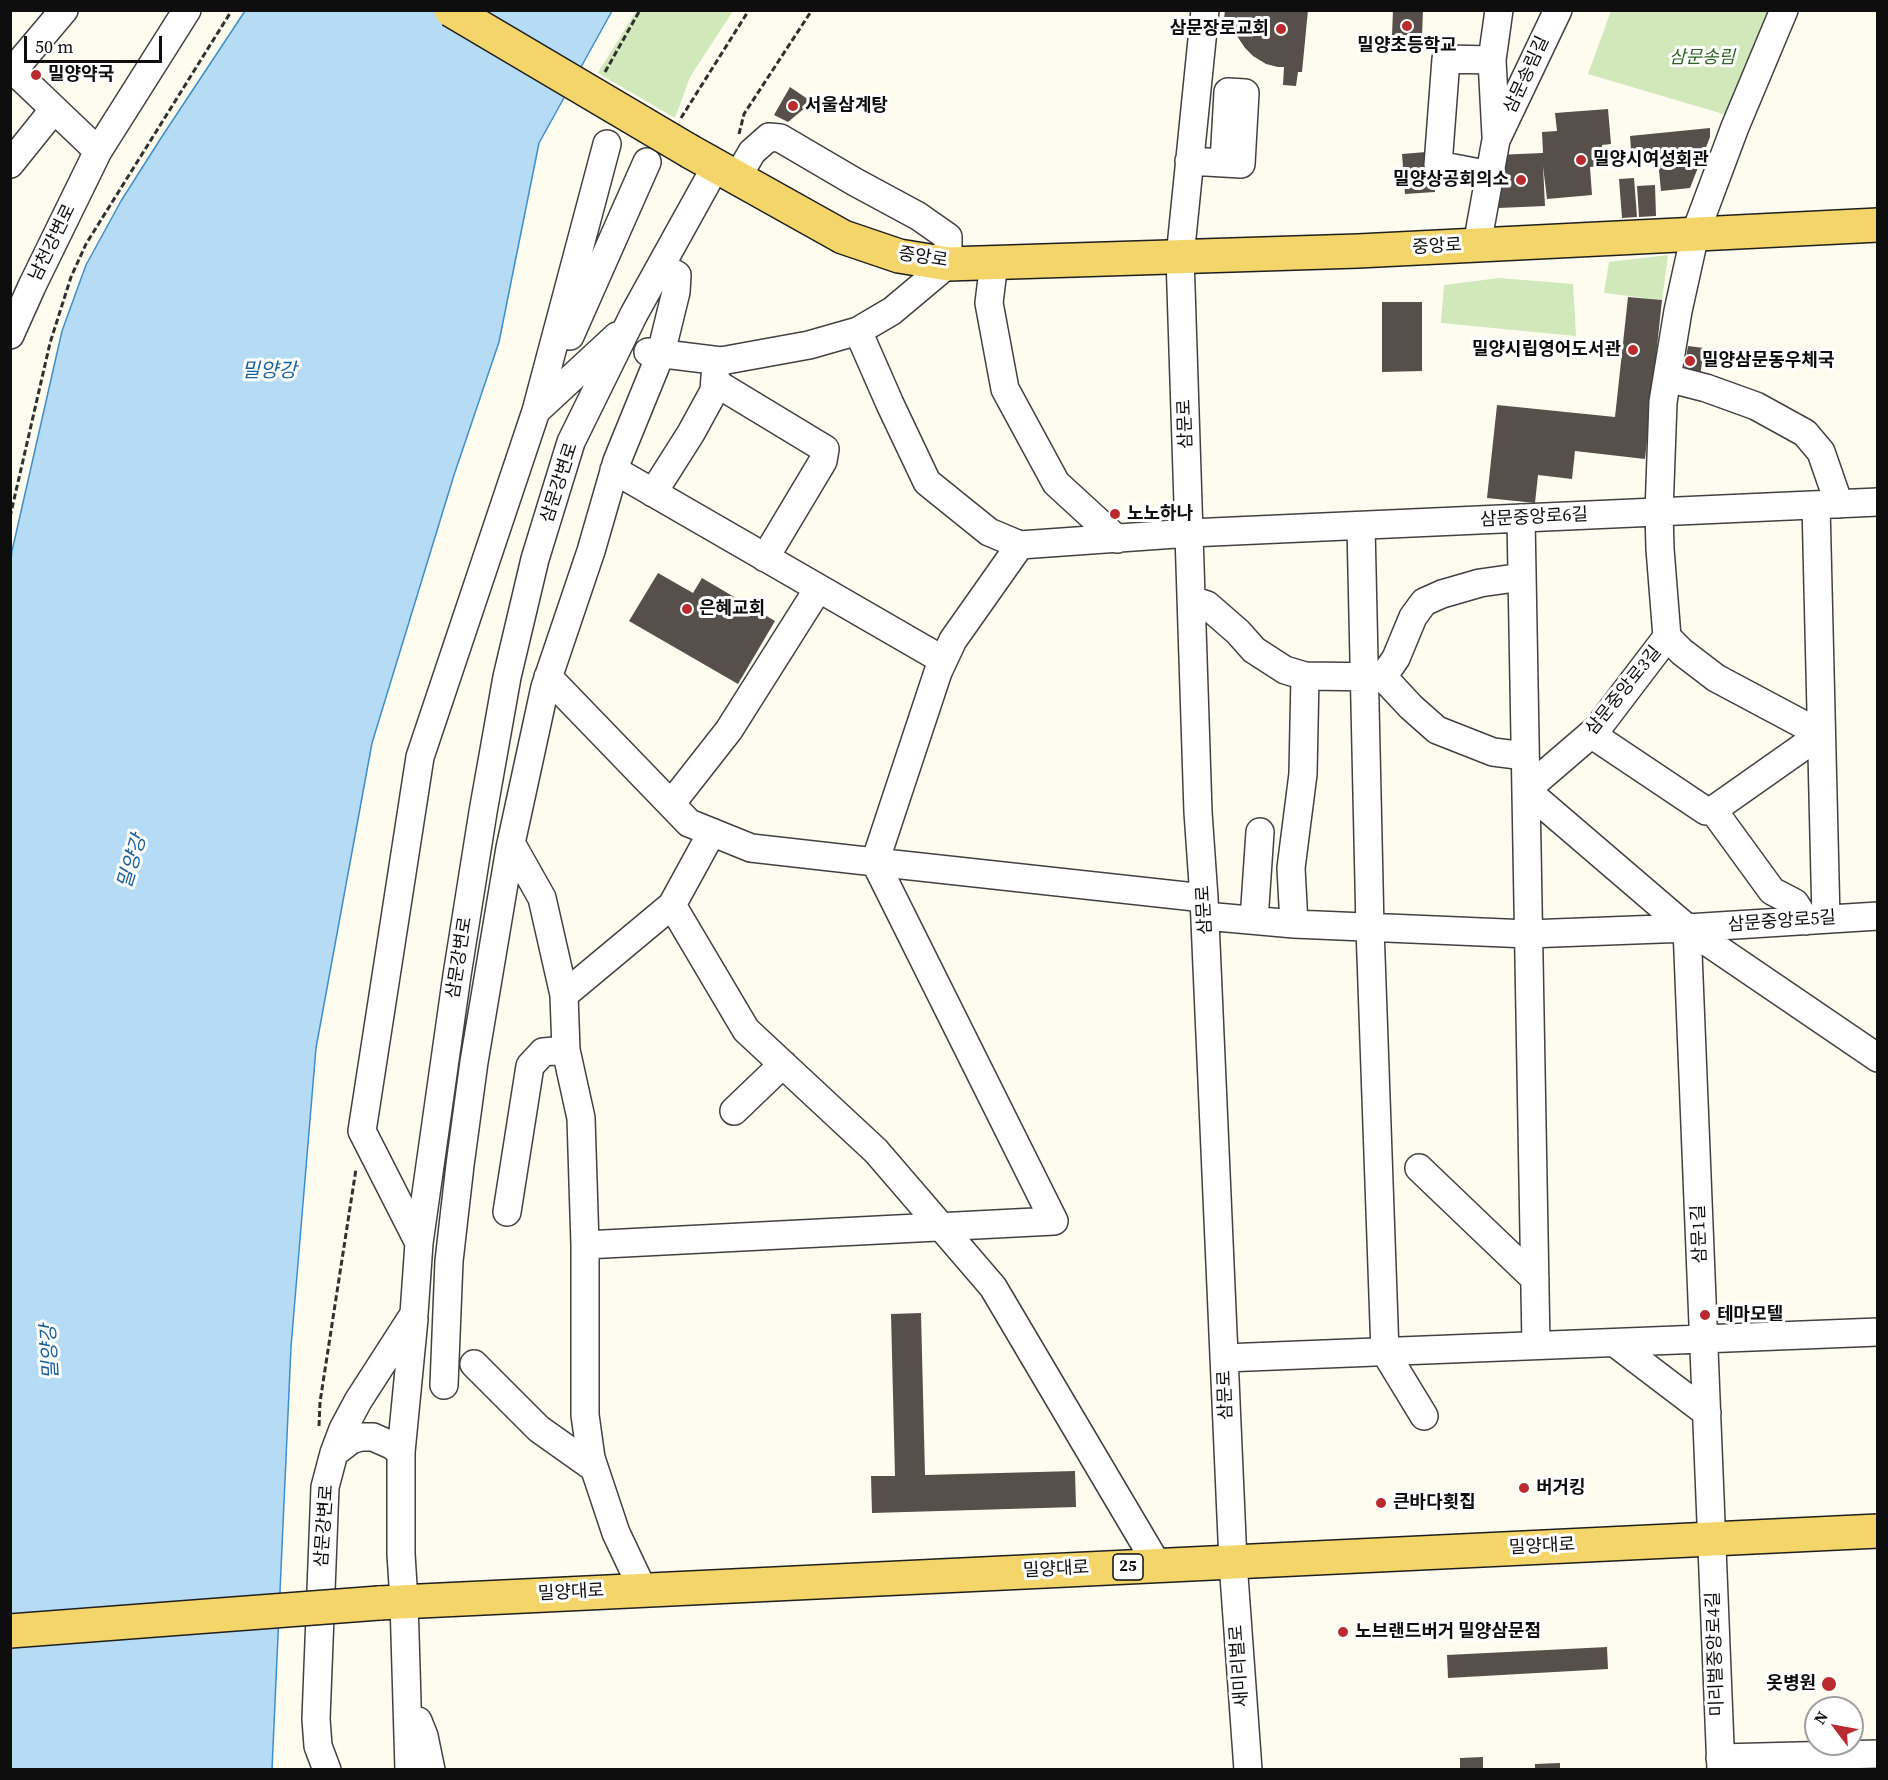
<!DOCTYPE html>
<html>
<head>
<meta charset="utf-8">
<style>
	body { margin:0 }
	#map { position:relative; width:1888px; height:1780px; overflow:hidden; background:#fefcef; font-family:"Source Serif 4",serif }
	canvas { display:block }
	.frame { position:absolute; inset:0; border:12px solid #0e0e0e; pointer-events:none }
	.north { position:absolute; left:1804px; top:1696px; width:60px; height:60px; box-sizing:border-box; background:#fff; border:2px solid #9f9f9f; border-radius:50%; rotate:302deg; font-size:16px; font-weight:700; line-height:24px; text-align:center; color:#0e0e0e }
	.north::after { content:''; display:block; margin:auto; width:21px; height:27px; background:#b92b2e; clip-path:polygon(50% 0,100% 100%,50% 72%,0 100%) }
	.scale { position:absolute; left:24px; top:36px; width:138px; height:27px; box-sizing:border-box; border:3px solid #0e0e0e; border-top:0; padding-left:8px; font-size:18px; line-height:21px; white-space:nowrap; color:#0e0e0e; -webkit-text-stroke:4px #fff; paint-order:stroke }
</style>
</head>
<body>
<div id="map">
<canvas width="1888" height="1780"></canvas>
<div class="frame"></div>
<div class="north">N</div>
<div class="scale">50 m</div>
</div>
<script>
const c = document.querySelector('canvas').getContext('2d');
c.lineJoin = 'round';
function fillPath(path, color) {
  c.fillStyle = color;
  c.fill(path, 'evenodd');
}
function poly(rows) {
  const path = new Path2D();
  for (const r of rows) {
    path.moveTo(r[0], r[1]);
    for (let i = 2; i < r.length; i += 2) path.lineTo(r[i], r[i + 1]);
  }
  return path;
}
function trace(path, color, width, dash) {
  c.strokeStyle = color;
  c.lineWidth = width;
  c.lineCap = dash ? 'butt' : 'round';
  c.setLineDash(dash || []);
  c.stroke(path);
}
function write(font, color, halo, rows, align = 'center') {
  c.font = font + ' "Source Serif 4","Noto Sans KR",serif';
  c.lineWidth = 6;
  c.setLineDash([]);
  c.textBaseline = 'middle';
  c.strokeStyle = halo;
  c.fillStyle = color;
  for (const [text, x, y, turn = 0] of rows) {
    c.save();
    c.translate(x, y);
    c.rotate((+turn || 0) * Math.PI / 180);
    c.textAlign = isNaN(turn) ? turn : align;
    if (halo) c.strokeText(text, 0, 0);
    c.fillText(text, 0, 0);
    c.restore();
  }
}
const green = poly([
	[636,11,733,11,690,77,675,118,598,73],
	[1611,11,1771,11,1730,116,1588,74],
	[1668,255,1662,300,1604,293,1609,262],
	[1499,278,1573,284,1576,336,1441,323,1444,285]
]);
const water = poly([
	[245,11,612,11,539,143,499,342,454,475,372,743,316,1048,291,1347,272,1769,11,1770,10,569,12,551,62,331,86,265,121,201,161,138,245,11]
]);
const building = poly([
	[1225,10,1308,10,1302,72,1298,72,1296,86,1283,85,1284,67,1278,67,1266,64,1253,56,1245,48,1237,36,1232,20,1224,19],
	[1393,10,1423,10,1422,37,1392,35],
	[790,87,812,102,788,122,774,115],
	[1608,109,1611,144,1602,145,1603,166,1590,167,1592,195,1547,199,1543,166,1545,206,1498,208,1496,155,1543,153,1542,132,1557,131,1555,113],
	[1710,128,1710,137,1690,188,1661,191,1658,160,1632,163,1630,136],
	[1426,152,1434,172,1435,192,1405,194,1402,154],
	[1634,178,1637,217,1622,218,1619,179],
	[1655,185,1656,216,1639,217,1637,186],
	[1628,297,1662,300,1645,459,1575,451,1572,479,1538,475,1535,503,1487,498,1497,405,1615,417],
	[1382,302,1422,302,1422,371,1382,372],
	[1688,346,1704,348,1700,377,1683,375],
	[658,573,693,593,702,578,775,621,738,684,629,621],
	[921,1313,925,1475,1075,1471,1076,1507,872,1513,871,1476,895,1476,891,1314],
	[1607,1647,1608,1669,1448,1678,1447,1655],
	[1483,1757,1483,1770,1460,1770,1460,1758],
	[1560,1763,1560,1770,1535,1770,1535,1764]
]);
const path = poly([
	[605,72,640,10],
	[681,118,749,10],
	[739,134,744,114,812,10],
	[10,517,50,343,71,277,86,244,232,10],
	[319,1426,320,1402,356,1169]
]);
const minor = poly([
	[1205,10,1180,257,1198,812,1204,898,1233,1562,1248,1770],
	[1784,10,1735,127,1695,234,1678,311,1663,402,1659,512,1660,549,1667,637,1597,729,1526,790,1687,928,1878,1058],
	[10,67,98,151],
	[10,74,64,10],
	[1496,136,1492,60,1499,10],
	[1189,161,1241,164,1245,93,1228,92,1224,162],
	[10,164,47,118,57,112],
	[1490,175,1438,165,1446,59,1492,60],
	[737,178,752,152,769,137,780,138,855,182,918,216,948,237,948,264,892,311,858,331,890,404,927,482,989,532,1020,545],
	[1477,245,1496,140,1558,10],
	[994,262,989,303,1005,389,1056,483,1117,539],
	[10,335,32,286,98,151,187,10],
	[570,336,647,162],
	[648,352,721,361,809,345,858,331],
	[1667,378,1706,388,1756,406,1805,433,1821,452,1839,504],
	[716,383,825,449,823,461,765,558],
	[536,411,617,336],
	[614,470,943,660],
	[653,493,691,433,714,391,716,364],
	[1816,505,1826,919],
	[1521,518,1536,1345],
	[1361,526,1370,928,1385,1352,1424,1416],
	[1192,600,1207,605,1238,632,1254,650,1285,670,1305,676,1383,677,1396,658,1413,617,1424,602,1442,594,1480,583,1522,577],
	[548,677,689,823,751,848,875,862,1054,1221,585,1245],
	[1383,677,1411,707,1437,730,1493,752,1525,756],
	[1591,734,1706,811,1713,810,1821,734,1716,678,1682,652,1667,637],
	[671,804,729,730,818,589],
	[1713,810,1772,891,1795,903,1806,921],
	[511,843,542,898,564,995],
	[1204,898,875,862,938,672,953,640,1020,545,1190,533,1878,502],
	[672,905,746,1030,876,1151,993,1287,1158,1566],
	[1205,916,1294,924,1528,934,1687,928,1878,916],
	[1254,920,1260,832],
	[1294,924,1291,868,1303,774,1305,676],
	[1687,928,1721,1770],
	[734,1111,783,1064],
	[1419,1168,1535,1279],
	[507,1212,530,1066,543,1052,566,1050],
	[419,1243,362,1131,420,757,536,411,607,144],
	[1615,1343,1707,1413],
	[1224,1358,1878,1332],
	[474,1364,539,1429,594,1468],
	[444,1385,449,1261,460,1165,474,1062,510,848,545,687,591,551,617,461,661,353,676,292,677,275,661,266],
	[334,1453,351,1440,361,1437,373,1437,391,1445,401,1452],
	[643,1590,616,1533,591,1458,585,1415,585,1245,581,1118,566,1050,564,995,672,905,712,832],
	[418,1721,424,1736,431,1770],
	[1720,1758,1878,1754],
	[327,1770,318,1746,316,1719,325,1487,334,1453,343,1429,358,1401,414,1314,419,1243,457,975,483,812,507,677,535,559,571,442,634,314,716,166],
	[409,1770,404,1601,401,1554,401,1452,414,1319]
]);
const major = poly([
	[691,152,843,237,899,256,948,264,1358,251,1878,225],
	[379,1603,1878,1531]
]);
const majorBridge = poly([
	[451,10,691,152],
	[10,1631,379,1603]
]);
const markers = [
	[1407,26,6,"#b92b2e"],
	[1281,29,6,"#b92b2e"],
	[36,75,6,"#b92b2e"],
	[793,106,6,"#b92b2e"],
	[1581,160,6,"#b92b2e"],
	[1521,180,6,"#b92b2e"],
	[1633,350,6,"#b92b2e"],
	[1690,361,6,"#b92b2e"],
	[1115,514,6,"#b92b2e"],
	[687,609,6,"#b92b2e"],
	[1705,1315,6,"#b92b2e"],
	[1524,1488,6,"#b92b2e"],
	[1381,1503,6,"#b92b2e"],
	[1343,1632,6,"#b92b2e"],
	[1829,1684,8,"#b92b2e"]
];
const shields = [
	[1128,1567,30]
];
const shieldNames = [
	["25",1128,1567]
];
const poiNames = [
	["삼문장로교회",1269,29,"right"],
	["밀양초등학교",1407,46,"center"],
	["밀양약국",48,75],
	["서울삼계탕",805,106],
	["밀양시여성회관",1593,160],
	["밀양상공회의소",1509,180,"right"],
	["밀양시립영어도서관",1621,350,"right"],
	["밀양삼문동우체국",1702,361],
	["노노하나",1127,514],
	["은혜교회",699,609],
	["테마모텔",1717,1315],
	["버거킹",1536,1488],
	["큰바다횟집",1393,1503],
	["노브랜드버거 밀양삼문점",1355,1632],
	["옷병원",1816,1684,"right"]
];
const parkNames = [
	["삼문송림",1702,58]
];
const streetNames = [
	["삼문송림길",1527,75,-65],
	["남천강변로",53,243,-64],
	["중앙로",1437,247,-3],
	["중앙로",923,258,9],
	["삼문로",1186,424,-92],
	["삼문강변로",560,483,-72],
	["삼문중앙로6길",1534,518,-3],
	["삼문중앙로3길",1624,691,-51],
	["삼문로",1205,910,-93],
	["삼문중앙로5길",1782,922,-4],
	["삼문강변로",460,958,-81],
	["삼문1길",1700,1234,-92],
	["삼문로",1226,1395,-92],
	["삼문강변로",325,1526,-86],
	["밀양대로",1542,1547,-3],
	["밀양대로",1056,1570,-3],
	["밀양대로",571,1593,-3],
	["미리벌중앙로4길",1716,1654,-92],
	["새미리벌로",1240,1666,-94]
];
const waterNames = [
	["밀양강",269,372],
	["밀양강",133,862,-73],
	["밀양강",51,1352,-93]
];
fillPath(green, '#d0e8ba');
fillPath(water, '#b6dbf4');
trace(water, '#3f8ec8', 1.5);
fillPath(building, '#564f4a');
trace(minor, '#414141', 30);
trace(major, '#1f1f1f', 36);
trace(path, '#303030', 3, [6, 3]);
trace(minor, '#fff', 27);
trace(major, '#f3d56a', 33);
trace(majorBridge, '#1f1f1f', 36, []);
trace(majorBridge, '#f3d56a', 33);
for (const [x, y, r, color] of markers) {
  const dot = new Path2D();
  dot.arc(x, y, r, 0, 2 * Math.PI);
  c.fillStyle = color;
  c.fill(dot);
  trace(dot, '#fff', 2);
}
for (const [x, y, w] of shields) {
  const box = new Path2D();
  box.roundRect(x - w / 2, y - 13, w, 26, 4.5);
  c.fillStyle = '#fff';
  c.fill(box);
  trace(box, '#0e0e0e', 1.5);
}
write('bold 16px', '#0e0e0e', null, shieldNames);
write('bold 18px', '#0e0e0e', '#fff', poiNames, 'left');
write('italic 18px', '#2c6320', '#fff', parkNames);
write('18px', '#0e0e0e', '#fff', streetNames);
write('italic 20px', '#1b609b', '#fff', waterNames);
</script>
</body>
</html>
